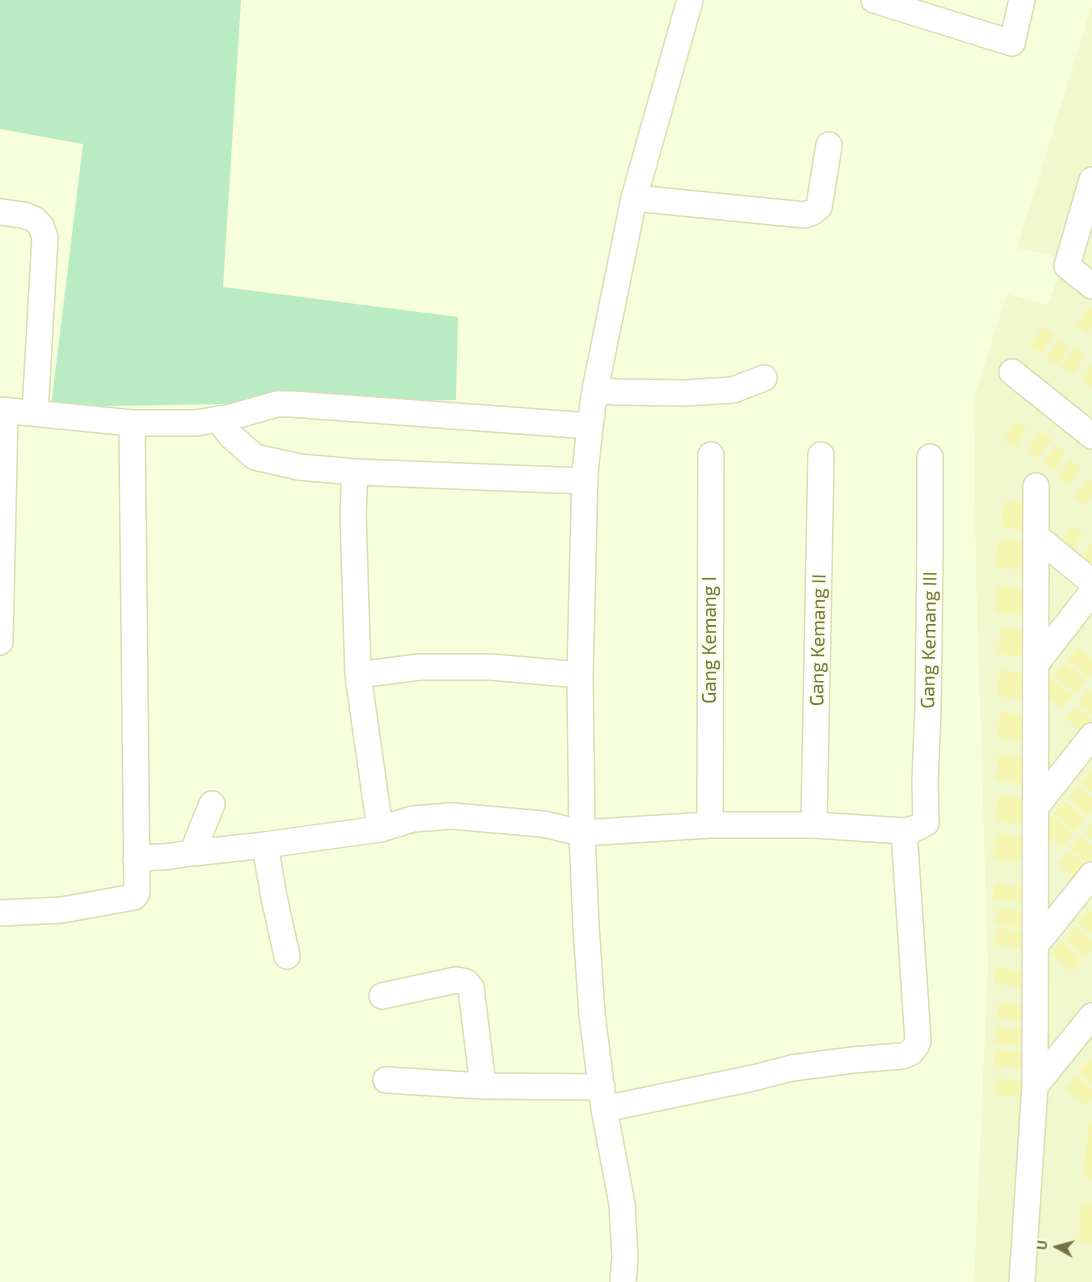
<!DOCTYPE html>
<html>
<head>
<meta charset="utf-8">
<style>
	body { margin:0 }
	#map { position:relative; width:1092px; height:1282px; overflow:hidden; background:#f7fedc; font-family:"Exo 2",sans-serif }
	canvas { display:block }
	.north { position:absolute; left:1032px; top:1222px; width:50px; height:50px; -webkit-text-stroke:4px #f9ffe4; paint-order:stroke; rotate:277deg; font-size:14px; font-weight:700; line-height:20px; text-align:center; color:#757243 }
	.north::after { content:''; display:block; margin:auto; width:18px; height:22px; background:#757243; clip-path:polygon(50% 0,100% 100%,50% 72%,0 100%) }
</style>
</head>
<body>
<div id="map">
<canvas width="1092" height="1282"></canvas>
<div class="north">U</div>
</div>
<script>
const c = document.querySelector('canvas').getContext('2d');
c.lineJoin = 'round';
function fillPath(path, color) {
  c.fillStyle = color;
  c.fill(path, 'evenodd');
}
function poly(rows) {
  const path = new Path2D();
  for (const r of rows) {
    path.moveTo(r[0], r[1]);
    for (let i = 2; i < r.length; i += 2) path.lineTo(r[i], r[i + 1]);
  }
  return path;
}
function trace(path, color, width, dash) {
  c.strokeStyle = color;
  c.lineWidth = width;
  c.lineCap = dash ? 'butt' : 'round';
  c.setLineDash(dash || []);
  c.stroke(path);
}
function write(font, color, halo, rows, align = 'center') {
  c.font = font + ' "Exo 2",sans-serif';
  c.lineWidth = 4;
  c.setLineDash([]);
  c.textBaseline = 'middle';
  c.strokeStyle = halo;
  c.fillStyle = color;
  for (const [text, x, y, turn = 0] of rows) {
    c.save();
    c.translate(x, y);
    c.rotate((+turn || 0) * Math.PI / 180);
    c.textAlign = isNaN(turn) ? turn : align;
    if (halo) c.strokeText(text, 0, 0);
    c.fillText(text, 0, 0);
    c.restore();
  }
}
const residential = poly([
	[1092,4,1092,1282,974,1282,988,966,976,578,974,397,1007,294,1048,305,1065,258,1017,248]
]);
const green = poly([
	[0,0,241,0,223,287,458,317,456,400,51,407,83,144,0,129]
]);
const building = poly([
	[1089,307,1092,309,1092,327,1088,333,1077,326],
	[1042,327,1053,334,1041,353,1030,346],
	[1058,340,1069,347,1058,365,1047,358],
	[1074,348,1085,356,1073,374,1062,367],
	[1092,365,1092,387,1082,380],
	[1016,422,1027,429,1015,448,1004,440],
	[1040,431,1051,438,1039,457,1028,450],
	[1055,445,1066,452,1054,470,1043,463],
	[1070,460,1081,467,1069,485,1058,478],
	[1087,479,1092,482,1092,496,1086,505,1075,497],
	[1004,501,1030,504,1027,531,1001,527],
	[1072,526,1083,533,1071,551,1060,544],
	[999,540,1025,543,1022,570,995,567],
	[1092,543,1092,567,1080,562],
	[998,585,1024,589,1021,615,995,612],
	[1001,628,1028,631,1024,657,998,654],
	[1078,647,1092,659,1092,673,1088,677,1067,659],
	[1065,663,1086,681,1075,693,1054,675],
	[1000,670,1026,673,1023,699,997,696],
	[1051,678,1072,696,1061,708,1040,690],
	[1089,690,1092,693,1092,715,1078,703],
	[1076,706,1092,720,1092,728,1086,736,1065,718],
	[1001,712,1027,715,1024,741,997,738],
	[999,754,1025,758,1022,784,996,780],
	[1092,770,1092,792,1081,783],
	[1078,786,1092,798,1092,812,1088,817,1068,799],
	[999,795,1025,799,1022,825,996,821],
	[1065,801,1085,819,1075,832,1054,814],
	[1052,816,1073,834,1062,847,1042,829],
	[1092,823,1092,840,1084,833],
	[997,834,1023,837,1020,862,994,859],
	[1081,835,1092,845,1091,866,1070,848],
	[1068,851,1089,868,1079,881,1058,863],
	[995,884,1022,887,1020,903,993,900],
	[998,908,1024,911,1022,928,996,924],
	[1089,910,1092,912,1092,934,1078,923],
	[1076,927,1092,941,1092,950,1086,957,1065,939],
	[997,928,1024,932,1022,948,995,945],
	[1062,941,1082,959,1072,972,1051,954],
	[996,968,1022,971,1020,987,994,984],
	[999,1002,1025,1005,1023,1022,997,1019],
	[997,1027,1023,1030,1021,1047,995,1043],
	[996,1049,1023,1052,1021,1068,994,1065],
	[1090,1059,1092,1061,1092,1083,1079,1072],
	[1077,1076,1092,1089,1092,1100,1087,1106,1066,1089],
	[996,1078,1022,1081,1020,1097,994,1094],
	[1089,1121,1092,1122,1092,1178,1084,1177],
	[1081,1203,1092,1203,1092,1243,1079,1243]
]);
const street = poly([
	[874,0,1012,43,1022,0],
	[1092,180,1067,266,1092,286],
	[634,198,805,215,813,212,819,207,829,145],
	[0,212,23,215,34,219,41,226,45,237,35,413],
	[1012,372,1092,436],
	[595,390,616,392,685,393,733,390,764,378],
	[0,410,132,423,196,423,231,417,277,404,292,404,590,426],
	[218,419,231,436,255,457,299,467,355,472],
	[1036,536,1092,582],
	[0,642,5,411],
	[1036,664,1092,592],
	[358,675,419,667,491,667,580,675],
	[1035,808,1092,736],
	[710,825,711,455],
	[814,825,821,455],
	[380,829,358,675,353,513,355,472,585,481],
	[265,845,274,897,287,956],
	[192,853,212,804],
	[136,860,154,857,164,857,192,853,265,845,380,829,413,819,451,816,543,824,582,833,710,825,814,825,904,831,914,829,926,823,925,782,928,709,930,547,930,457],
	[0,913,62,910,134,897,136,895,137,891,132,423],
	[1035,946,1092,875],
	[382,996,456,980,466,982,471,988,483,1086],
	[386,1080,483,1086,602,1087],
	[1035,1086,1092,1016],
	[604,1109,753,1078,792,1068,853,1060,902,1056,910,1053,916,1046,918,1041,904,831],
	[623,1282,625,1257,622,1204,604,1109,592,1014,586,926,582,833,580,675,585,473,590,426,595,390,634,198,690,0],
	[1022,1282,1035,1086,1036,486]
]);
const streetNames = [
	["Gang Kemang I",710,640,-90],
	["Gang Kemang II",818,640,-89],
	["Gang Kemang III",929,640,-89]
];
fillPath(residential, '#f1f8cd');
fillPath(green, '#baecc4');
fillPath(building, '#f6f6b1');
trace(street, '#daddb3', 28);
trace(street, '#fff', 25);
write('19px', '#757243', '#f9ffe4', streetNames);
</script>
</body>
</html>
